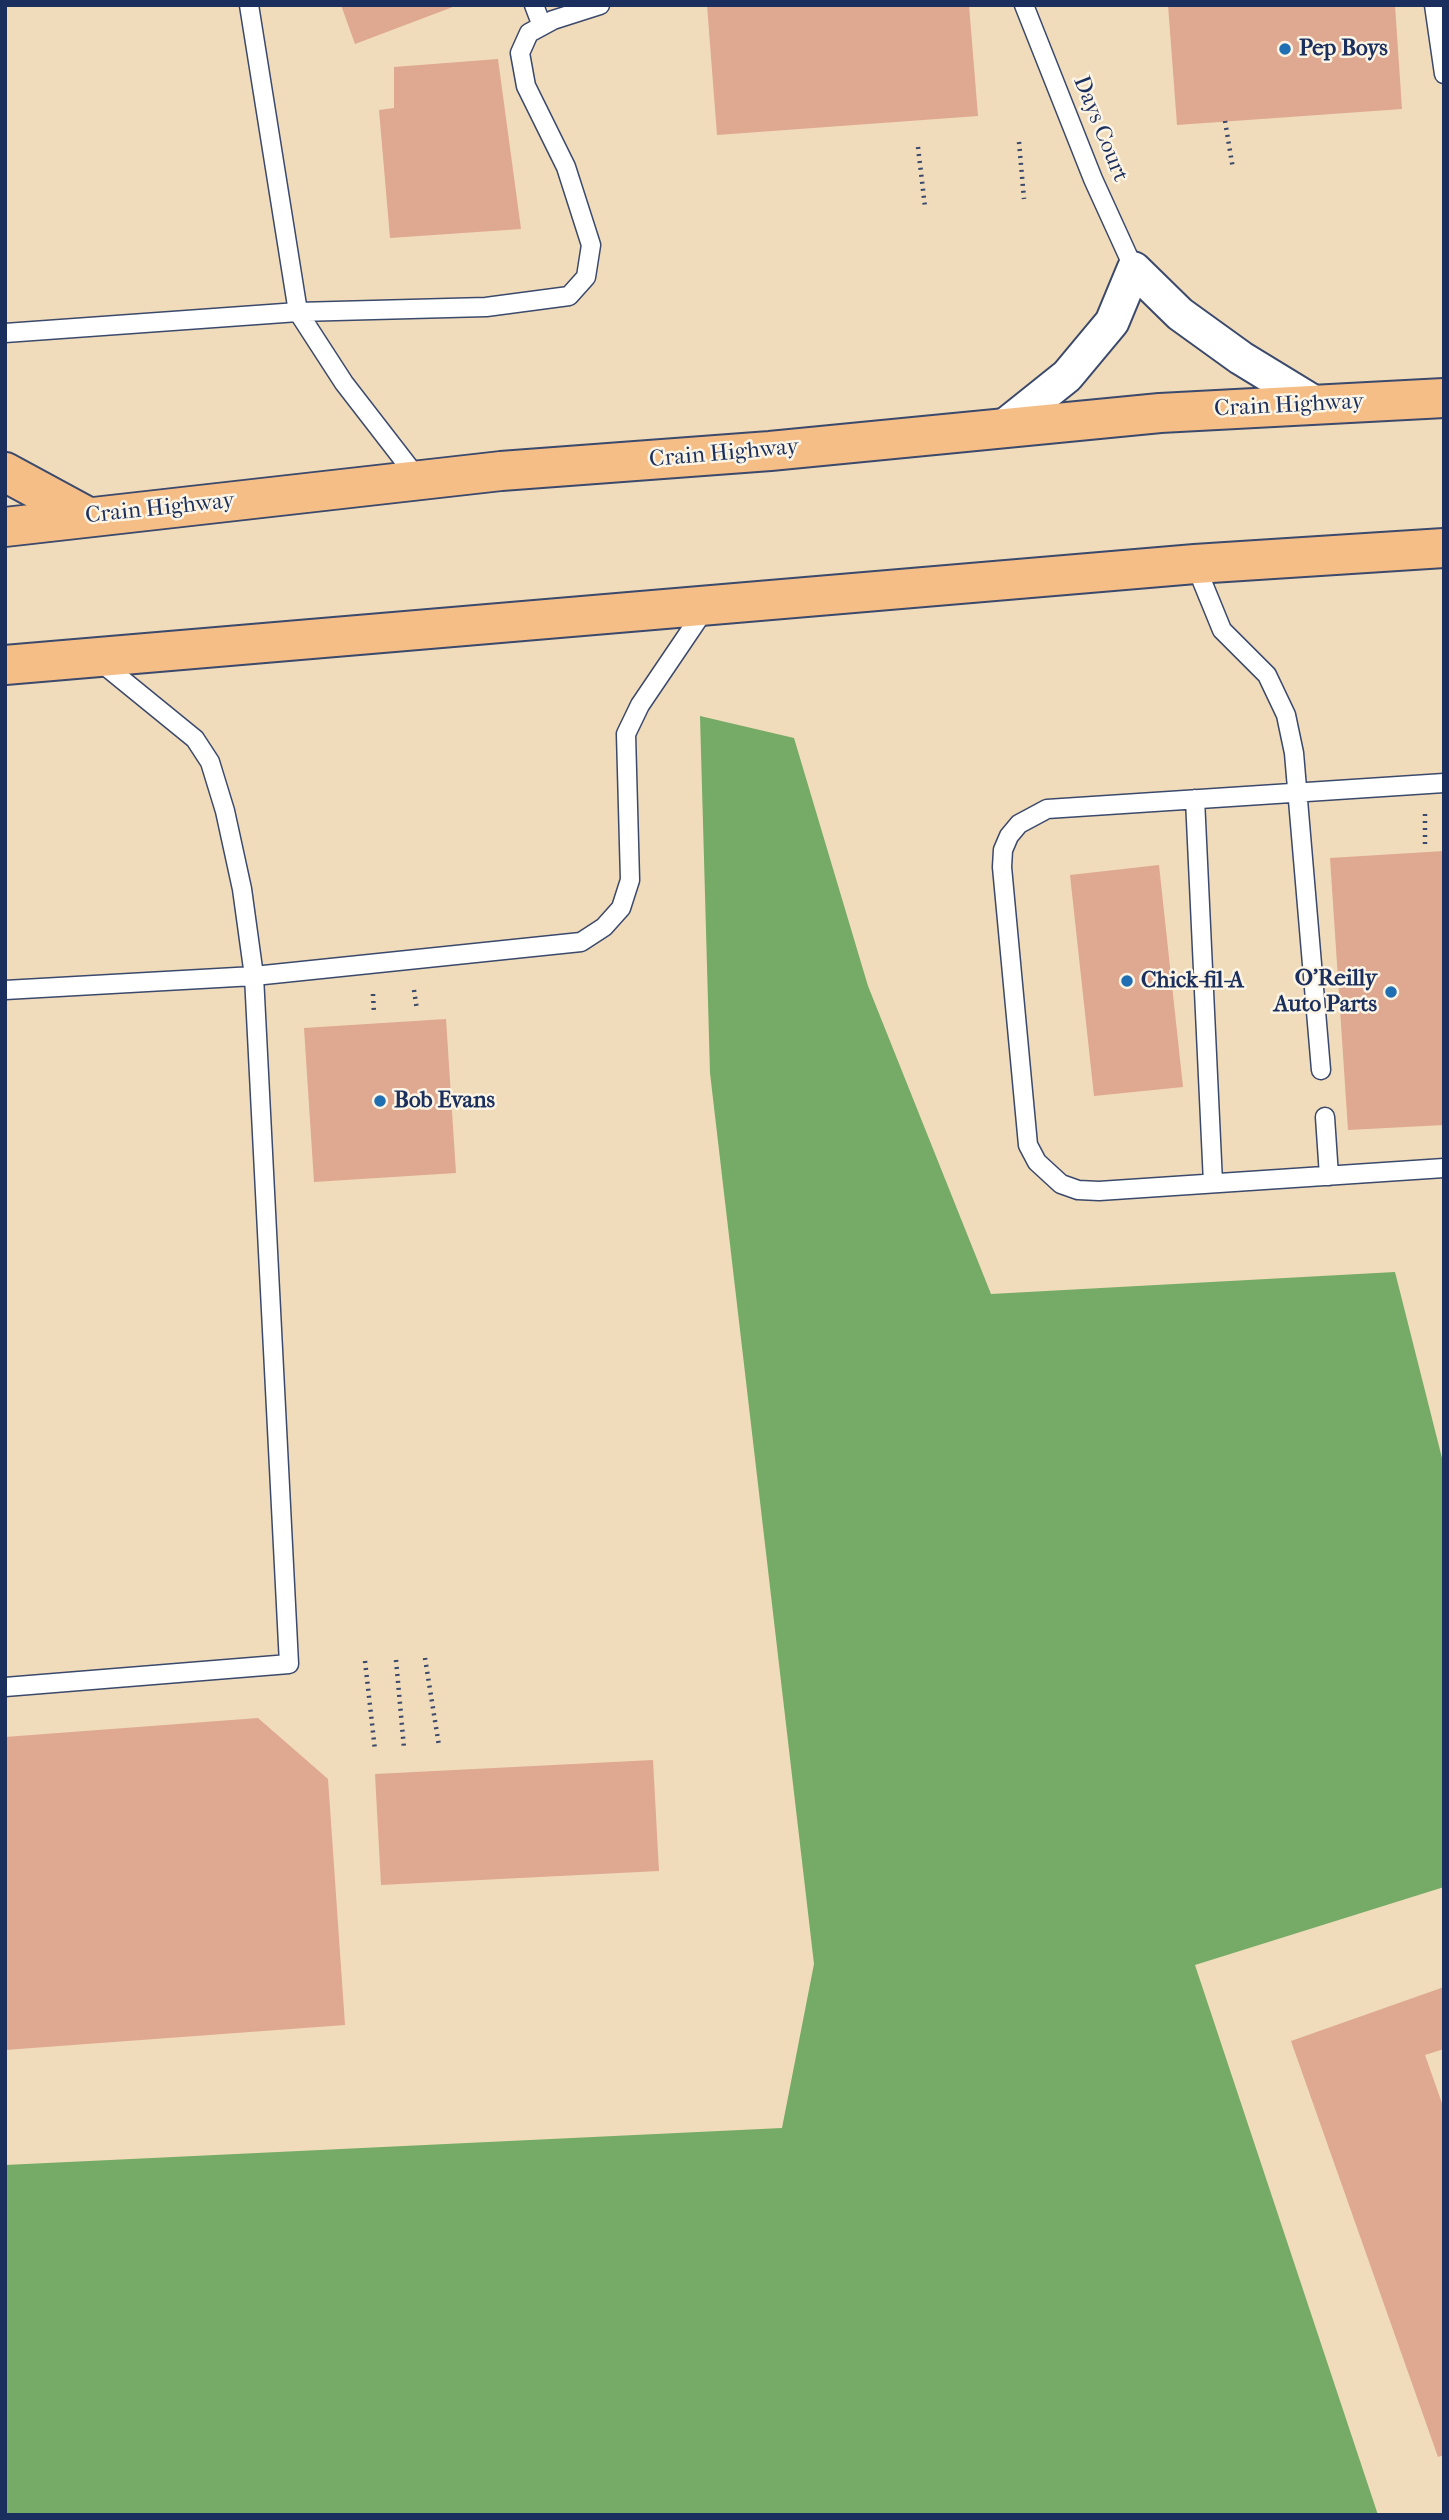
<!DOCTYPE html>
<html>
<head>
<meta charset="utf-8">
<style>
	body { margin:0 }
	#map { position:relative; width:1449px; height:2520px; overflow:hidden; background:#f0dcba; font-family:"IM FELL French Canon",serif }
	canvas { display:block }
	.frame { position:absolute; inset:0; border:7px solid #1b2f5e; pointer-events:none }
</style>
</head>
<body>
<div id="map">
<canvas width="1449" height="2520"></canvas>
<div class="frame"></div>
</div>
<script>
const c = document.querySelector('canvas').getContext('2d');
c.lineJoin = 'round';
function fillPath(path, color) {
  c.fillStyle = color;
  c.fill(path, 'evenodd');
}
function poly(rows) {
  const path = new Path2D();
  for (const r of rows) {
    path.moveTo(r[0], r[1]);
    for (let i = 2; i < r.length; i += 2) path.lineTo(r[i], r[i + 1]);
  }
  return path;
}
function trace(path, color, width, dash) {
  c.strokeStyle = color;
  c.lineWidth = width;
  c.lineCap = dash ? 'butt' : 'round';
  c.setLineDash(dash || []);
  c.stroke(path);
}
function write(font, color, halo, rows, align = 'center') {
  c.font = font + ' "IM FELL French Canon",serif';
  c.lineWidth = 5;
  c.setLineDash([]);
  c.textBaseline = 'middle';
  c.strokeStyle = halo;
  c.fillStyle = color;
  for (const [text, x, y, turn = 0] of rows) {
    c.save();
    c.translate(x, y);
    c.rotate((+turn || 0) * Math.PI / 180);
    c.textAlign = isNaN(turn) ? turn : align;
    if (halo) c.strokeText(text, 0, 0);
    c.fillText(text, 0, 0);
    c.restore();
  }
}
const forest = poly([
	[700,716,794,738,868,986,991,1294,1395,1272,1444,1466,1444,1887,1195,1965,1378,2515,5,2515,5,2165,782,2128,814,1964,710,1073]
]);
const building = poly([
	[341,5,458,5,355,44],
	[707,5,969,5,978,116,717,135],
	[1168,5,1395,5,1402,109,1177,125],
	[498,59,521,229,390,238,379,110,394,108,394,67],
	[1444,851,1444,1125,1348,1130,1330,858],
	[1159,865,1183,1087,1094,1096,1070,875],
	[446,1019,456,1173,314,1182,304,1028],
	[258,1718,328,1779,345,2025,5,2050,5,1737],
	[653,1760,659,1871,381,1885,375,1774],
	[1444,1987,1444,2049,1425,2055,1444,2109,1444,2455,1438,2457,1291,2041]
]);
const path = poly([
	[1225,121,1233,169],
	[1019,142,1024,199],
	[918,147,925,207],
	[1425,814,1425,844],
	[414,990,417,1010],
	[373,994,374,1014],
	[425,1658,439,1746],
	[396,1660,404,1748],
	[365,1661,375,1750]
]);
const lane = poly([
	[249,5,298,312,344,383,419,480],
	[534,5,542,26],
	[1024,5,1093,179,1134,269],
	[1434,5,1444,74],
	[5,333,298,312,486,307,569,296,586,277,591,245,566,167,526,86,520,53,529,33,553,20,600,5],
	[1195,564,1222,630,1267,675,1286,715,1294,753,1321,1070],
	[1444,783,1047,809,1019,824,1009,836,1003,850,1002,867,1028,1145,1037,1162,1061,1184,1078,1190,1099,1191,1444,1168],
	[1195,799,1213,1183],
	[5,990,254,976,581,942,604,927,621,908,630,880,626,734,640,705,707,606],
	[1325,1117,1329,1176],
	[5,1687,289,1664,254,976,242,889,225,811,210,762,195,739,98,660]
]);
const street = poly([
	[1002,428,1067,376,1112,322,1134,269,1180,314,1241,358,1318,405]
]);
const highway = poly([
	[5,472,88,517],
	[5,527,501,471,770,451,1160,413,1444,398],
	[5,665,1195,564,1444,548]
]);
const markers = [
	[1285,49,7,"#1f6fb2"],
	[1127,981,7,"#1f6fb2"],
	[1391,992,7,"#1f6fb2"],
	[380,1101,7,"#1f6fb2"]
];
const poiNames = [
	["Pep Boys",1299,49],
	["O'Reilly",1377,979,"right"],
	["Auto Parts",1377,1005,"right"],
	["Chick-fil-A",1141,981],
	["Bob Evans",394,1101]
];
const streetNames = [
	["Days Court",1100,129,68],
	["Crain Highway",1289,406,-3],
	["Crain Highway",724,454,-5],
	["Crain Highway",160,509,-6]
];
fillPath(forest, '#75aa67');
fillPath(building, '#dfa890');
trace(lane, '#3b496c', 21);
trace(street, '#3b496c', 37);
trace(highway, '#3b496c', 42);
trace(path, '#3b496c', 4.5, [2, 5]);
trace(lane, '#fff', 18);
trace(street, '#fff', 33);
trace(highway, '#f6be87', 38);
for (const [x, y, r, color] of markers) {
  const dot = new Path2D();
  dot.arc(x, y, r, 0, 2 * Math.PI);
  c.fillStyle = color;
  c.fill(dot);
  trace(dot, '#fcf5e5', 2.5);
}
write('bold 23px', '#1b2f5e', '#fcf5e5', poiNames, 'left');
write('23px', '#1b2f5e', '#fcf5e5', streetNames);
</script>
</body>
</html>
